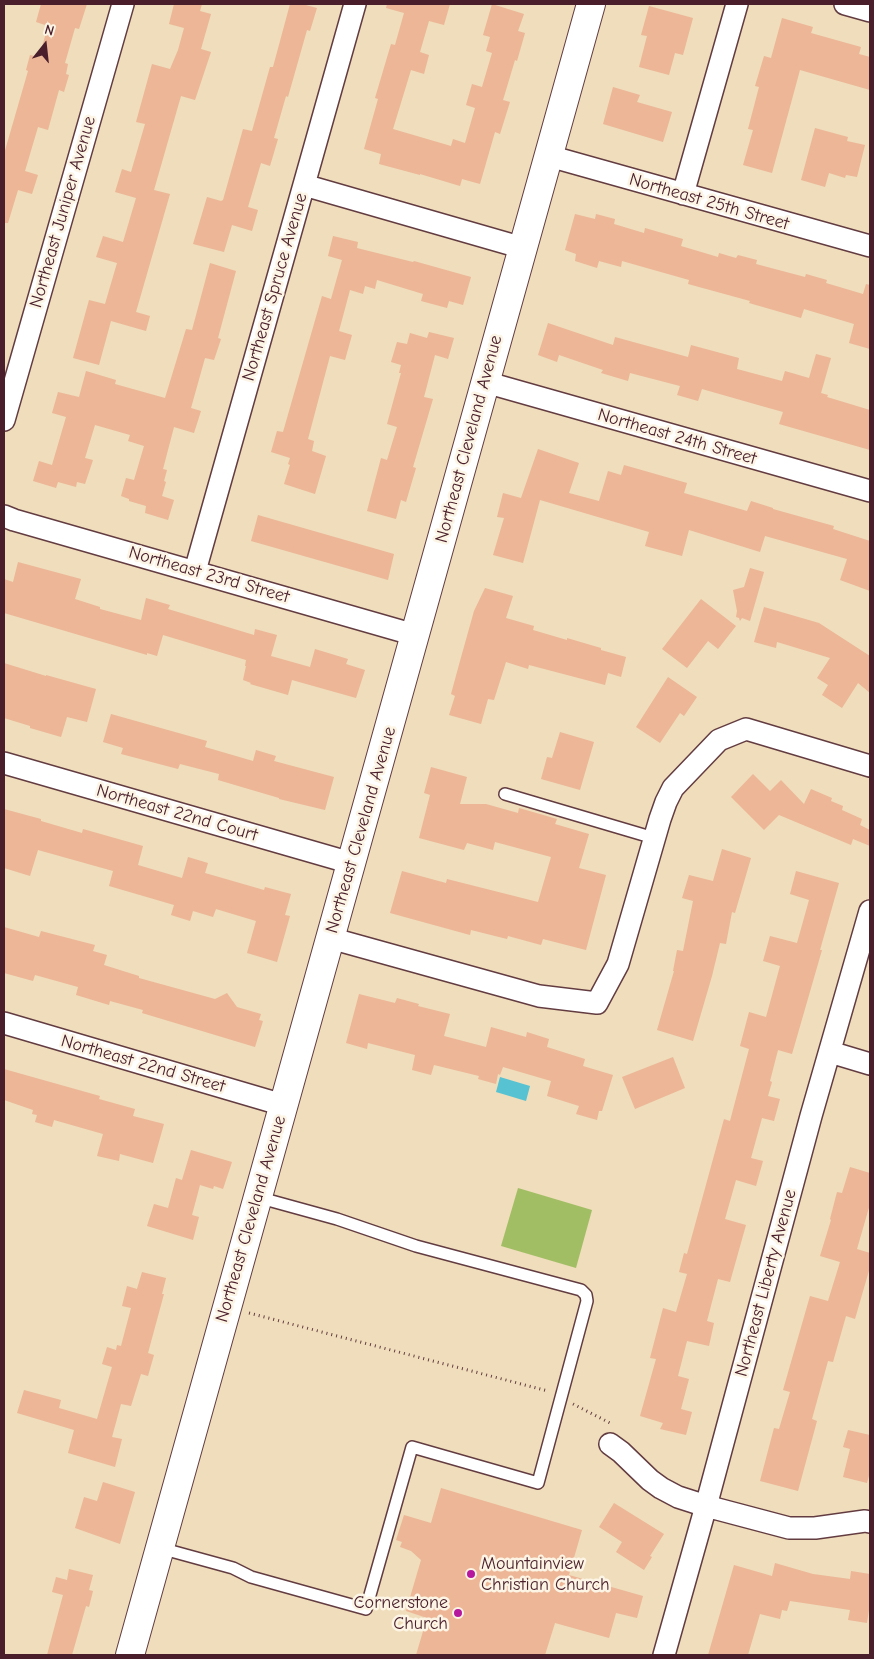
<!DOCTYPE html>
<html>
<head>
<meta charset="utf-8">
<style>
	body { margin:0 }
	#map { position:relative; width:874px; height:1659px; overflow:hidden; background:#efddbb; font-family:"Comic Neue",sans-serif }
	canvas { display:block }
	.frame { position:absolute; inset:0; border:5px solid #4a1f2b; pointer-events:none }
	.north { position:absolute; left:20px; top:20px; width:50px; height:50px; -webkit-text-stroke:4px #fcf5e5; paint-order:stroke; rotate:16deg; font-size:14px; font-weight:700; line-height:20px; text-align:center; color:#4a1f2b }
	.north::after { content:''; display:block; margin:auto; width:18px; height:22px; background:#4a1f2b; clip-path:polygon(50% 0,100% 100%,50% 72%,0 100%) }
</style>
</head>
<body>
<div id="map">
<canvas width="874" height="1659"></canvas>
<div class="frame"></div>
<div class="north">N</div>
</div>
<script>
const c = document.querySelector('canvas').getContext('2d');
c.lineJoin = 'round';
function fillPath(path, color) {
  c.fillStyle = color;
  c.fill(path, 'evenodd');
}
function poly(rows) {
  const path = new Path2D();
  for (const r of rows) {
    path.moveTo(r[0], r[1]);
    for (let i = 2; i < r.length; i += 2) path.lineTo(r[i], r[i + 1]);
  }
  return path;
}
function trace(path, color, width, dash) {
  c.strokeStyle = color;
  c.lineWidth = width;
  c.lineCap = dash ? 'butt' : 'round';
  c.setLineDash(dash || []);
  c.stroke(path);
}
function write(font, color, halo, rows, align = 'center') {
  c.font = font + ' "Comic Neue",sans-serif';
  c.lineWidth = 5;
  c.setLineDash([]);
  c.textBaseline = 'middle';
  c.strokeStyle = halo;
  c.fillStyle = color;
  for (const [text, x, y, turn = 0] of rows) {
    c.save();
    c.translate(x, y);
    c.rotate((+turn || 0) * Math.PI / 180);
    c.textAlign = isNaN(turn) ? turn : align;
    if (halo) c.strokeText(text, 0, 0);
    c.fillText(text, 0, 0);
    c.restore();
  }
}
const green = poly([
	[518,1188,592,1210,576,1268,501,1246]
]);
const water = poly([
	[500,1077,530,1086,526,1101,496,1092]
]);
const building = poly([
	[41,4,87,4,79,29,75,28,65,63,68,64,66,74,69,75,64,92,59,90,48,130,38,127,25,171,38,175,32,194,18,190,8,223,4,223,4,154,28,71,26,70,30,55,39,57,48,26,36,22],
	[174,4,202,4,200,11,211,14,201,49,211,52,195,100,181,96,154,190,170,194,136,312,150,316,146,331,111,321,99,365,73,358,89,300,105,304,117,263,96,257,103,236,123,242,136,198,115,192,122,169,131,172,145,124,136,122,152,64,170,69,178,50,184,28,169,24],
	[290,4,302,4,317,8,310,31,307,30,288,97,286,96,274,138,278,139,270,166,261,163,248,207,258,210,252,231,232,225,224,252,193,244,207,197,221,201,223,200,243,129,252,131,270,67,273,67],
	[387,4,450,4,444,25,429,21,420,52,429,55,424,74,411,70,393,129,451,146,453,139,465,143,475,108,466,105,472,84,482,87,492,53,486,51,490,37,483,35,492,4,524,14,518,31,525,33,517,61,515,60,503,100,510,102,500,134,495,132,480,184,462,179,460,186,420,174,420,175,379,164,381,154,364,149,378,99,375,98,391,44,395,45,404,13,386,8],
	[649,6,693,18,683,55,675,53,669,75,639,67,647,36,641,35],
	[782,18,813,27,811,33,861,47,859,54,870,57,870,90,800,70,772,173,743,165,753,130,748,129,759,87,755,86,764,56,771,58],
	[613,87,640,95,637,102,672,112,663,142,603,124],
	[815,128,848,137,847,141,865,145,857,177,846,175,845,178,829,173,825,187,801,180],
	[575,214,595,219,596,214,615,219,614,224,644,233,645,228,683,239,681,246,718,257,719,253,736,258,738,255,757,260,756,264,805,277,806,274,827,280,826,283,863,294,866,284,870,285,870,349,849,343,854,324,804,309,801,318,749,303,750,301,688,284,689,280,622,261,621,267,599,261,597,268,575,261,576,254,565,250],
	[333,236,358,242,357,248,413,262,414,261,471,277,463,305,449,301,447,308,421,301,423,294,377,280,375,289,365,286,363,294,350,290,339,331,352,335,345,360,330,356,308,439,314,441,312,451,326,456,315,494,284,484,290,465,288,464,290,458,271,452,277,431,283,432,322,296,331,299,342,260,328,256],
	[210,263,236,271,218,338,221,339,214,360,205,358,191,408,201,411,194,433,174,427,163,469,167,470,164,481,166,482,162,496,174,500,168,520,145,513,146,506,129,501,129,499,121,496,126,478,134,480,144,446,128,441,130,435,95,425,85,458,93,460,85,484,77,482,76,487,58,482,56,488,33,481,39,461,52,465,66,417,52,413,58,392,79,397,86,371,116,380,115,384,165,398,186,329,192,330],
	[548,323,613,345,615,337,688,357,691,345,739,358,737,369,782,381,785,371,809,378,816,354,831,358,821,393,828,395,827,397,870,410,870,450,779,424,783,412,758,405,702,389,698,401,677,395,680,386,630,373,628,381,601,373,603,370,559,355,557,362,538,355],
	[429,332,454,338,448,359,435,355,424,397,433,399,413,467,416,468,406,502,401,500,396,519,367,511,381,458,387,460,397,427,387,424,401,373,399,373,401,365,391,362,397,342,407,344,410,333,427,338],
	[538,449,579,463,569,493,599,501,608,471,621,475,624,465,687,483,684,493,747,511,751,501,773,508,773,509,834,526,833,529,870,541,870,591,840,580,847,559,765,536,760,552,689,530,682,556,645,546,649,532,540,500,523,563,493,555,504,518,497,517,503,493,521,498],
	[258,515,394,554,388,580,251,541],
	[18,562,81,579,75,599,100,607,100,609,141,620,146,598,170,605,168,609,254,635,255,629,277,635,271,656,310,667,315,649,348,659,346,664,365,670,356,698,292,680,288,695,250,684,251,683,243,680,246,666,245,666,246,660,163,635,157,656,147,653,147,655,4,613,4,579,13,582],
	[750,568,764,572,750,621,742,618,740,621,739,618,736,617,737,611,733,590,744,587],
	[485,588,513,596,506,618,534,626,533,630,567,640,567,638,601,648,601,650,626,657,621,677,608,673,605,685,529,665,528,669,506,662,494,700,488,699,481,724,449,715,455,696,451,694,460,661,474,611],
	[701,599,736,626,718,649,708,641,687,668,662,649],
	[764,607,819,623,870,656,870,693,858,683,842,708,822,695,828,685,817,678,830,658,777,642,776,648,754,642],
	[4,663,46,676,46,675,96,689,87,722,67,717,61,737,30,728,30,726,4,718],
	[668,677,697,697,684,716,680,713,660,743,636,727],
	[111,714,207,741,205,747,253,761,256,750,276,756,274,761,334,777,325,810,279,799,279,798,218,780,219,774,180,764,178,769,121,754,123,748,103,742],
	[560,732,594,742,580,790,541,779,547,757,552,758],
	[431,767,467,777,460,804,486,804,518,813,519,808,557,819,555,824,589,834,579,868,606,875,586,950,543,939,541,945,508,936,507,939,471,930,470,935,390,913,402,871,446,883,447,879,538,902,551,857,495,842,493,850,467,843,464,850,419,838,430,795,424,793],
	[753,774,770,791,781,780,804,804,811,789,832,798,831,801,843,806,842,810,862,819,860,825,870,830,870,846,853,839,851,845,779,815,764,830,731,797],
	[4,809,41,819,41,821,82,833,83,829,143,846,138,865,182,878,188,857,208,863,205,873,264,890,265,887,291,894,285,915,290,916,277,962,247,953,256,921,216,909,213,917,193,911,190,921,171,915,174,905,109,886,113,871,38,850,30,876,4,868],
	[722,849,751,858,735,913,732,912,726,944,720,943,712,976,693,1041,657,1030,674,971,673,971,677,950,683,951,693,901,682,898,689,875,713,881],
	[796,871,839,883,820,950,822,950,792,1054,778,1050,770,1081,772,1082,768,1096,780,1099,774,1121,762,1118,751,1158,763,1161,756,1186,736,1180,725,1219,746,1225,730,1282,718,1279,707,1321,714,1323,709,1346,687,1341,678,1376,689,1379,681,1409,692,1412,686,1435,660,1429,663,1423,640,1416,656,1359,650,1358,663,1308,676,1312,687,1274,679,1272,684,1253,687,1254,724,1119,730,1121,749,1049,740,1046,749,1012,766,1017,771,999,780,966,763,961,770,936,797,943,809,900,790,894],
	[4,927,39,937,41,931,95,945,93,951,107,955,104,965,139,976,139,978,215,999,227,993,237,1007,261,1014,259,1020,263,1021,255,1047,142,1013,143,1010,110,1001,109,1005,76,995,78,987,35,975,33,981,4,973],
	[359,994,395,1003,397,998,419,1004,418,1006,450,1014,444,1036,486,1047,491,1027,526,1037,527,1032,549,1039,547,1047,585,1059,583,1066,613,1075,602,1111,599,1111,597,1120,576,1114,579,1106,547,1096,551,1081,503,1067,500,1075,498,1074,496,1084,478,1079,479,1076,434,1065,431,1075,412,1070,415,1055,368,1043,367,1049,346,1043],
	[673,1057,685,1088,635,1109,622,1077],
	[4,1069,100,1096,99,1099,135,1109,133,1116,164,1124,153,1163,120,1154,119,1161,97,1156,103,1134,54,1120,52,1127,35,1122,37,1115,32,1114,33,1110,4,1100],
	[191,1150,232,1162,223,1189,214,1186,213,1189,200,1185,192,1215,199,1217,193,1240,147,1226,154,1204,168,1208,176,1178,182,1180],
	[850,1167,870,1173,870,1204,857,1249,870,1253,870,1267,855,1319,846,1316,833,1362,828,1361,812,1419,817,1421,798,1491,760,1481,774,1428,779,1429,790,1392,783,1390,810,1296,828,1301,840,1262,820,1256,831,1220,830,1219,837,1192,842,1193],
	[142,1272,166,1278,162,1294,164,1294,148,1353,154,1355,148,1376,141,1374,131,1406,121,1404,112,1437,122,1439,115,1467,68,1453,74,1430,17,1413,24,1390,61,1400,59,1408,97,1419,112,1367,102,1364,107,1347,116,1350,117,1345,121,1346,131,1308,122,1306,127,1286,137,1289],
	[848,1430,870,1435,870,1472,867,1483,843,1477,850,1449,843,1447],
	[103,1482,135,1492,120,1544,75,1528,84,1497,97,1501],
	[441,1488,582,1530,569,1575,643,1596,637,1618,616,1613,609,1638,555,1623,545,1655,416,1655,427,1618,406,1611,421,1560,411,1551,400,1547,402,1542,396,1540,404,1515,431,1523],
	[614,1503,664,1534,650,1556,652,1557,644,1570,616,1552,622,1542,599,1527],
	[775,1563,813,1574,850,1579,851,1571,870,1574,870,1603,867,1623,848,1620,850,1610,790,1601,787,1611,782,1610,780,1619,760,1614,748,1655,708,1655,734,1565,772,1576],
	[69,1569,93,1575,89,1590,93,1591,89,1607,86,1606,72,1655,47,1655,63,1595,52,1592,56,1577,67,1580]
]);
const path = poly([
	[249,1313,548,1391],
	[573,1404,610,1423]
]);
const lane = poly([
	[505,794,654,838],
	[160,1548,233,1568,251,1577,366,1609,412,1447,538,1483,587,1301,586,1295,581,1290,416,1246,337,1219,257,1197]
]);
const street = poly([
	[845,4,870,11],
	[549,156,870,246],
	[304,185,523,248],
	[683,194,737,4],
	[485,382,870,491],
	[4,420,123,4],
	[4,516,14,520,415,635],
	[195,571,355,4],
	[4,763,351,863],
	[330,938,539,996,597,1003,618,964,660,819,666,802,673,788,719,740,746,729,870,766],
	[4,1023,283,1105],
	[830,1052,870,1064],
	[610,1444,621,1452,650,1480,661,1488,678,1497,706,1506,789,1528,815,1528,865,1521,870,1522],
	[664,1655,706,1506,811,1116,870,911]
]);
const secondary = poly([
	[130,1655,591,4]
]);
const markers = [
	[471,1574,5,"#b5179e"],
	[458,1613,5,"#b5179e"]
];
const streetNames = [
	["Northeast 25th Street",709,202,16],
	["Northeast Juniper Avenue",63,212,-74],
	["Northeast Spruce Avenue",275,287,-74],
	["Northeast 24th Street",677,437,16],
	["Northeast Cleveland Avenue",469,439,-75],
	["Northeast 23rd Street",209,575,16],
	["Northeast 22nd Court",177,813,16],
	["Northeast Cleveland Avenue",361,830,-74],
	["Northeast 22nd Street",143,1064,16],
	["Northeast Cleveland Avenue",251,1219,-74],
	["Northeast Liberty Avenue",766,1283,-75]
];
const poiNames = [
	["Mountainview",481,1564],
	["Christian Church",481,1585],
	["Cornerstone",448,1603,"right"],
	["Church",448,1624,"right"]
];
fillPath(green, '#a2be65');
fillPath(water, '#57c2d2');
fillPath(building, '#ecb697');
trace(lane, '#633c41', 14);
trace(street, '#633c41', 24);
trace(secondary, '#633c41', 30);
trace(path, '#633c41', 3, [1, 4]);
trace(lane, '#fff', 11);
trace(street, '#fff', 21);
trace(secondary, '#fff', 28);
for (const [x, y, r, color] of markers) {
  const dot = new Path2D();
  dot.arc(x, y, r, 0, 2 * Math.PI);
  c.fillStyle = color;
  c.fill(dot);
  trace(dot, '#fcf5e5', 2);
}
write('18px', '#4a1f2b', '#fcf5e5', streetNames);
write('18px', '#4a1f2b', '#fcf5e5', poiNames, 'left');
</script>
</body>
</html>
